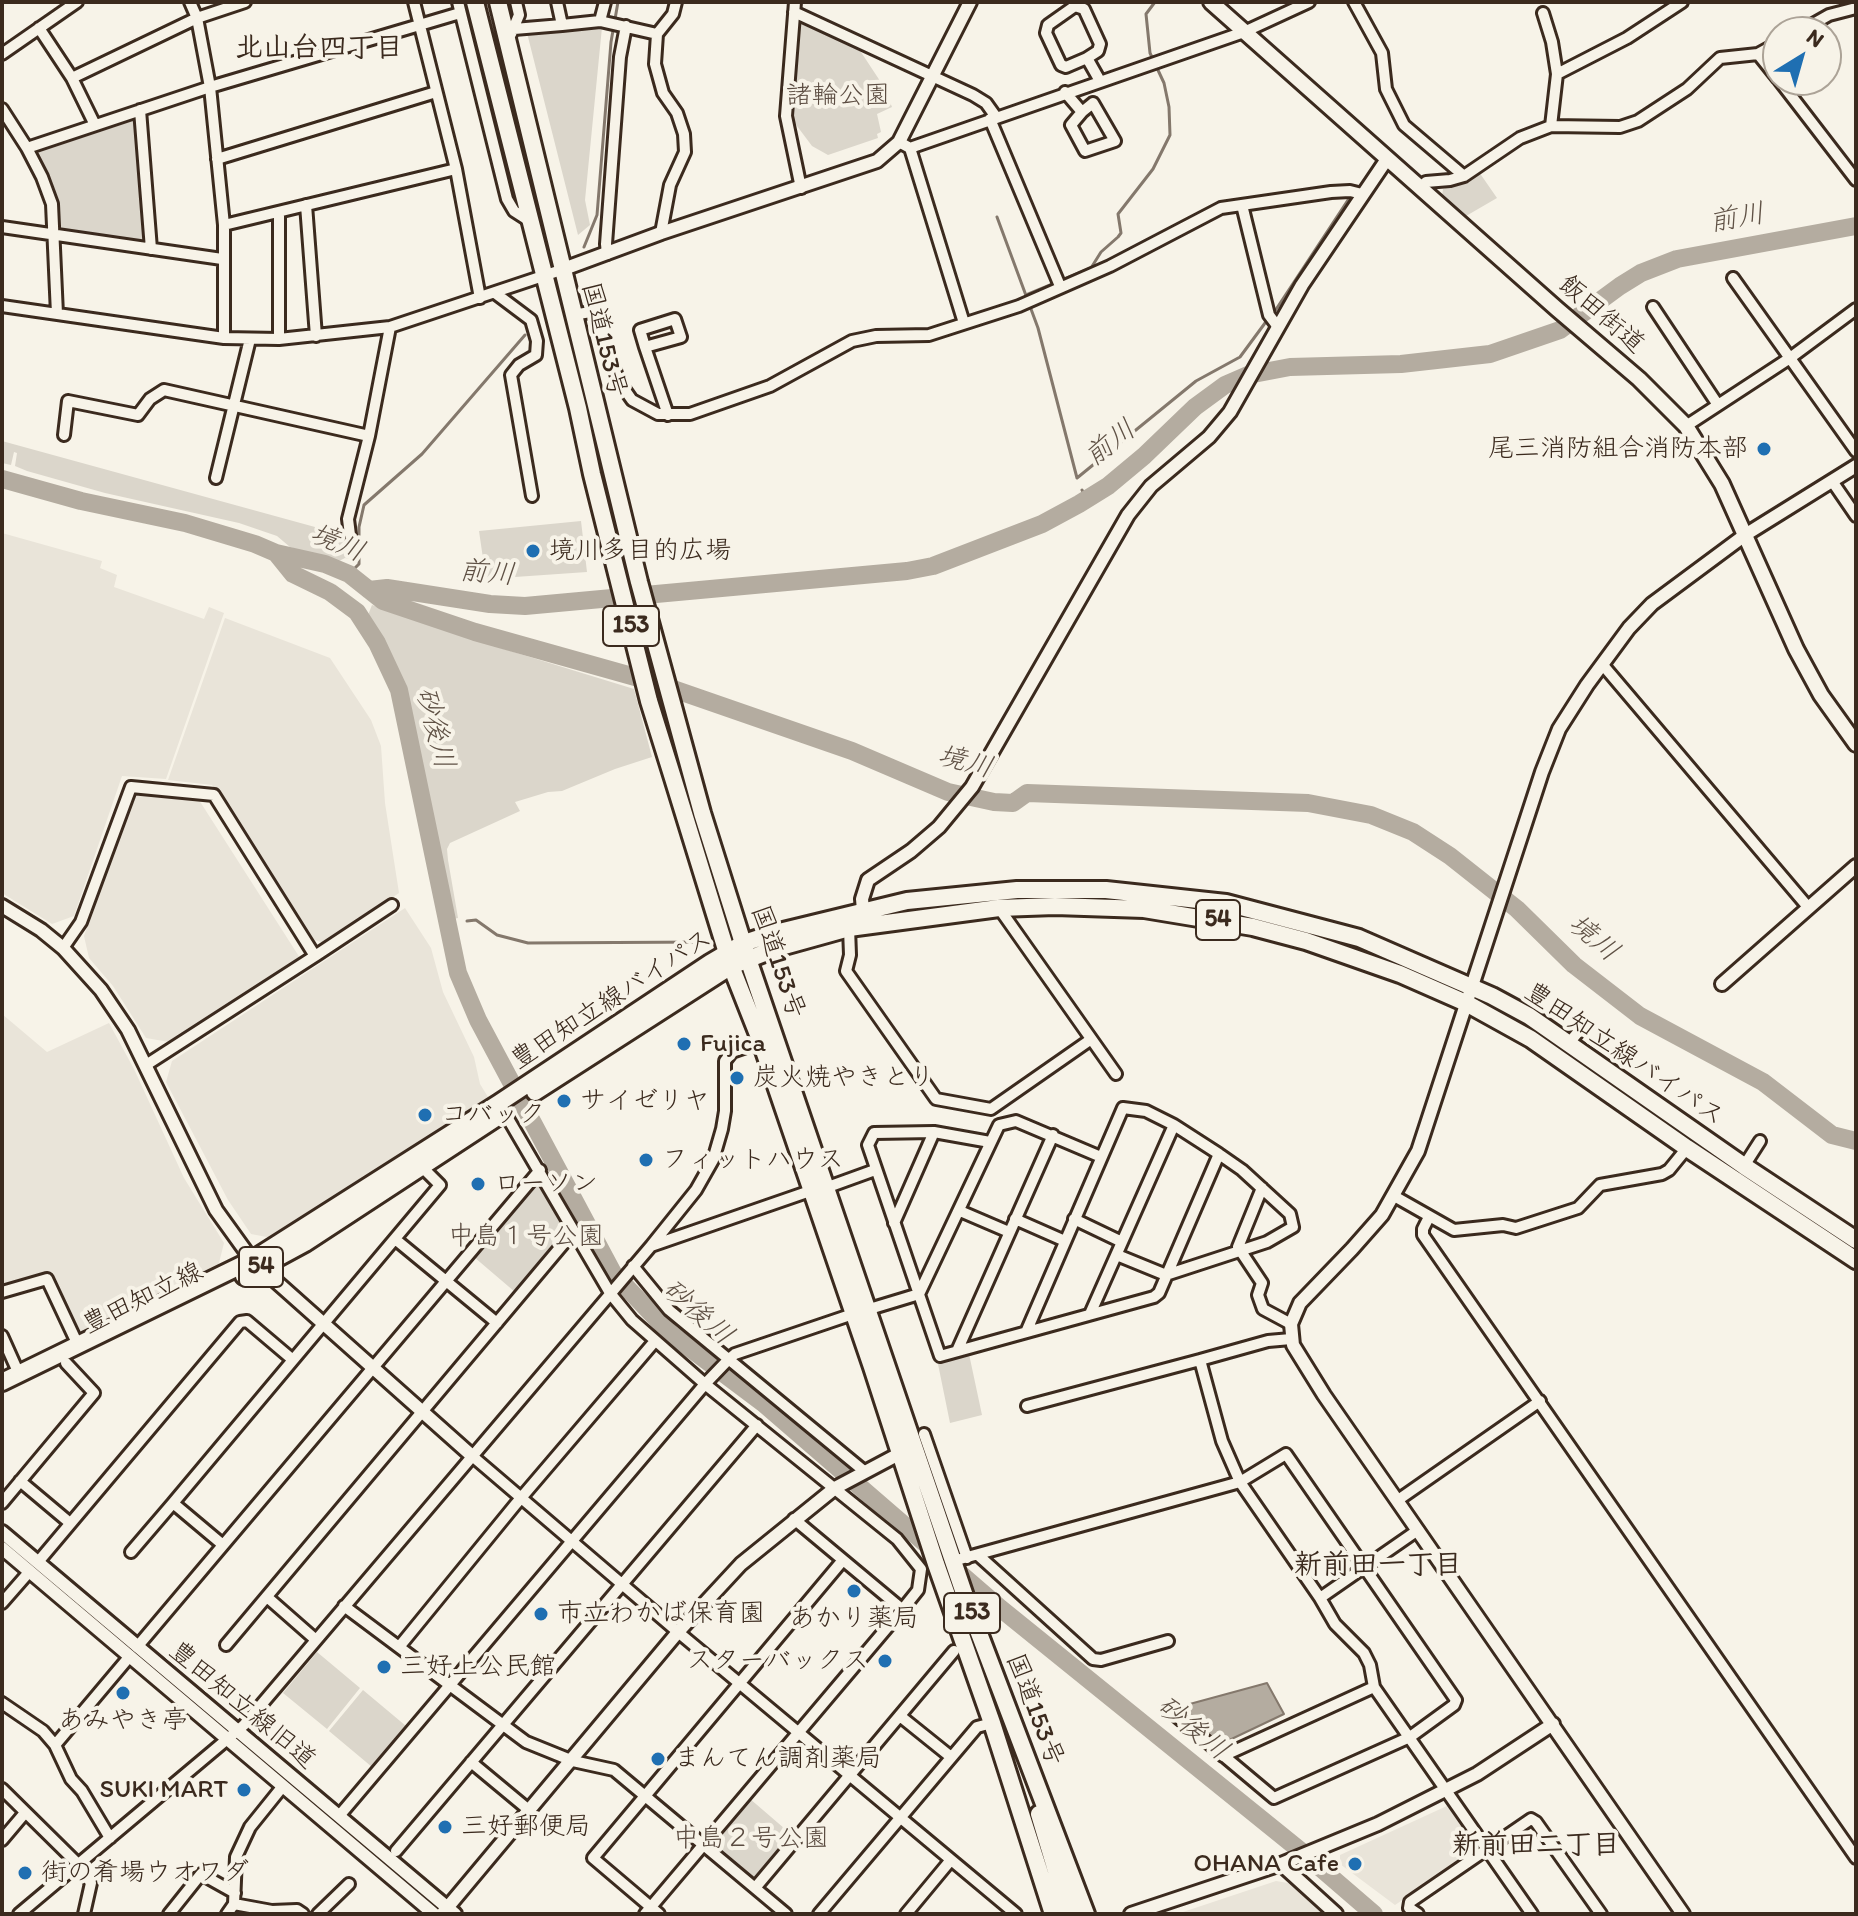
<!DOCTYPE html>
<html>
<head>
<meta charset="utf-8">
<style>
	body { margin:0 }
	#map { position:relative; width:1858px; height:1916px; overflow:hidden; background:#f7f3e8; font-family:Itim,sans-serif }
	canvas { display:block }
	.frame { position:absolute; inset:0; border:4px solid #3b2a1e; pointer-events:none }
	.north { position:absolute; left:1762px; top:16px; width:80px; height:80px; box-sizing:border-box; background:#f7f3e8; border:2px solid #aca397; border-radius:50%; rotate:37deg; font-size:22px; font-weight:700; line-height:32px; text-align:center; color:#3b2a1e }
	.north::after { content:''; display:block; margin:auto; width:28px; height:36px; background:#1f6fb2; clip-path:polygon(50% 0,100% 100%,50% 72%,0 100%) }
</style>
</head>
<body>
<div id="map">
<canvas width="1858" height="1916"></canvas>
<div class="frame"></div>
<div class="north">N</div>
</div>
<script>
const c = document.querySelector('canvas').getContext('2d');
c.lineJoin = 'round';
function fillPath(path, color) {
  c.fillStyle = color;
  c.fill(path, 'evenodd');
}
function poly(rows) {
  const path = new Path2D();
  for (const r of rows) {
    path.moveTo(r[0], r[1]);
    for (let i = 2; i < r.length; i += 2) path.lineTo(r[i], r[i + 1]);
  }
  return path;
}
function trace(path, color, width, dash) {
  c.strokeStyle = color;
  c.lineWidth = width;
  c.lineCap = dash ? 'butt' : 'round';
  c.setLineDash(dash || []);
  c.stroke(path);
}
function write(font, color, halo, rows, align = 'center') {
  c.font = font + ' Itim,"Klee One",sans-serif';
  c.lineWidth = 8;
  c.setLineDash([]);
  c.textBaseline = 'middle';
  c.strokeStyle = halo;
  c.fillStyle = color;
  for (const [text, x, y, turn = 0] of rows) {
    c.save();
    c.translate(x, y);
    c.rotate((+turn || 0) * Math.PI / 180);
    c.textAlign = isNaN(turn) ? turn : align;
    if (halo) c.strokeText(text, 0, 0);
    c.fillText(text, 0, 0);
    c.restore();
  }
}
const built = poly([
	[2,533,102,561,100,568,117,575,114,587,204,619,209,607,224,613,166,779,122,776,74,916,52,924,2,893],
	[225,618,330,658,371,720,381,746,385,803,399,893,325,943,314,940,212,785,168,780],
	[144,794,199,800,300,958,169,1042,146,1038,113,986,89,958,84,936,129,803,134,797],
	[405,908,431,948,443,992,474,1057,480,1084,488,1097,272,1238,251,1234,228,1200,166,1082,172,1061],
	[2,1014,47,1052,109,1023,134,1069,184,1178,224,1243,218,1267,74,1336,48,1277,2,1290],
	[1449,1805,1478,1845,1477,1850,1395,1905,1340,1864,1340,1855],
	[1276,1881,1288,1883,1329,1914,1177,1914]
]);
const green = poly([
	[798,17,857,46,884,87,892,107,877,114,881,132,877,134,878,138,828,155,812,146,794,122],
	[602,27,585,200,590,225,578,235,527,33],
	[136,116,148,244,65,232,60,228,58,204,38,152],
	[1479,172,1497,198,1466,216,1442,197,1443,189,1472,178],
	[2,441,355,538,354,560,345,558,337,562,290,547,277,536,239,523,105,493,27,471,15,466,17,453,14,452,11,465,2,463],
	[581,521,587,572,486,579,479,531],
	[372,605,478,641,634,689,652,757,615,769,562,791,548,792,515,802,520,811,450,843,447,849,448,860,458,918,453,919,398,671,368,615],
	[538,1179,568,1232,515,1292,474,1257],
	[969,1354,982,1415,950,1423,938,1364],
	[317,1652,360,1688,327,1729,283,1693],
	[363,1690,406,1726,372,1767,329,1731],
	[749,1798,792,1835,754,1880,710,1843]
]);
const water = poly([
	[1267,1683,1284,1714,1221,1744,1175,1708,1267,1683]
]);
const stream = poly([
	[997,217,1038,328,1077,478,1196,381,1240,357,1268,319],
	[584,247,597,215,611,42,618,2],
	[1062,280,1091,268,1101,252,1118,237,1121,233,1118,214,1153,169,1170,135,1169,107,1164,83,1150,53,1146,14,1155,2],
	[1026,295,1055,283],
	[1273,314,1350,197],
	[1082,490,1087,499],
	[349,574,359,564,359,527,364,505,422,454,525,335],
	[467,921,476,920,497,935,528,943,705,942]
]);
const river = poly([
	[2,479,81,501,185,523,255,544,276,553,325,564,349,574,383,601,475,632,653,682,852,751,948,792,994,802,1013,803,1027,793,1308,803,1371,815,1413,832,1450,856,1517,909,1574,965,1640,1016,1763,1082,1832,1135,1856,1141],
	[276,553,293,574,330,592,357,612,377,643,399,690,458,973,478,1020,613,1273,671,1334,763,1403,1000,1608,1302,1852,1374,1914],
	[369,590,387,588,490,604,525,606,907,571,933,566,1042,524,1079,504,1108,486,1144,456,1195,407,1225,385,1248,375,1290,367,1401,364,1490,354,1560,330,1620,286,1641,273,1677,259,1856,226]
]);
const minor = poly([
	[190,2,197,18,210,87,224,225,224,338],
	[414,2,456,169,480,298],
	[458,2,507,199,514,211,528,220],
	[557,2,562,25,600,21,657,34],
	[795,2,786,116,801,188],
	[1354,2,1382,53,1386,89,1404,125,1464,176],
	[794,12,973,95,986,103,996,117],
	[1543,13,1552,42,1557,74,1551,126],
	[600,21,605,2],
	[39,28,72,78,95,125],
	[514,29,562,25],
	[1799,32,1829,15,1856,8],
	[511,34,519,15,516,2],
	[2,54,77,2],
	[1758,54,1778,79],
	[1087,58,1098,51,1100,44,1084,9,1075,6,1048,25,1046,33,1061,65,1066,67,1087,58,1100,81],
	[1557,74,1627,38,1682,2],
	[72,78,197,18,245,2],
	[1779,80,1856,180],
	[1065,92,1082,112,1071,125,1085,151,1115,141,1093,103,1082,112],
	[2,109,27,148,42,177,52,204,57,314],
	[140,110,151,249],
	[990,119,1060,286],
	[899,142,910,148,1244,32,1309,2],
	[27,148,210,87,460,13],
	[910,148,964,323],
	[217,159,436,92],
	[1420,188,1426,182,1450,180,1464,176,1520,138,1551,126,1620,127,1638,121,1687,89,1720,58,1758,54,1778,43],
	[306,205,316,336],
	[1242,205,1269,315,1278,327],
	[224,225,456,169],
	[2,227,222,259],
	[661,233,670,185,685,152,684,134,677,113,663,93,655,64,657,34,673,14,676,2],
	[607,254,606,244,620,57,626,26],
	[1733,278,1856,451],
	[495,293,531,320,537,341,536,355,519,365,511,375,532,496],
	[2,306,224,338,279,339,390,327,561,270],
	[1653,307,1718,405],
	[572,315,597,311,618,380,632,400,658,414,690,414,770,386,852,341,876,336,929,335,1019,306,1110,266,1221,208,1331,192,1350,191,1362,194],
	[279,339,279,212],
	[645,347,681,337,675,319,640,330,645,347,668,415],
	[1686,426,1790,358,1856,309],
	[64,435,68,401,138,415,150,399,164,390,369,436],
	[216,478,250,339],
	[1832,481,1856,516],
	[350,535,348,519,369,436,390,327],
	[1602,664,1808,907],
	[999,908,1116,1074],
	[849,928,850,955,846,971,936,1099,991,1109,1090,1040],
	[63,948,81,922,131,787,214,795,315,956,146,1065],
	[315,956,392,905],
	[1569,1043,1584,1025],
	[503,1110,610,1293,632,1320,705,1384,897,1539,921,1569,918,1590,902,1610,645,1914],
	[990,1142,934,1132,874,1133,868,1145,940,1356,1154,1297,1159,1293,1219,1154],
	[1744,1166,1760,1141],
	[828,1187,875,1170],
	[1262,1188,1238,1247,1262,1283,1258,1295,1263,1309,1291,1324],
	[1394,1196,1454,1230,1503,1225,1516,1228,1578,1208,1600,1185,1662,1174,1669,1170,1687,1148],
	[960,1211,1009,1232],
	[1429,1217,1423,1229,1423,1235,1856,1858],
	[1015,1219,1065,1241],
	[1074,1219,1122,1242],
	[894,1223,934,1132],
	[395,1239,497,1323],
	[651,1246,810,1191],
	[633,1266,669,1310,864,1471],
	[2,1292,47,1279,78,1345],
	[1090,1314,1174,1125],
	[1027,1330,1123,1108,1146,1111,1174,1125,1219,1154,1242,1170,1290,1214,1293,1227,1267,1242,1166,1275,1117,1255],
	[2,1336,19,1374],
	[957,1351,1053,1135],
	[1200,1360,1268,1341,1291,1339],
	[1027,1406,1200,1360,1222,1441,1240,1482,1320,1598,1335,1624,1364,1653,1370,1665,1374,1687,1532,1914],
	[924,1434,967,1558],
	[471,1455,678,1632,1016,1914],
	[20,1481,70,1523],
	[1398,1500,1540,1401],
	[2,1503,94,1393,66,1363],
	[794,1519,903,1610],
	[223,1545,173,1503,293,1360],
	[131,1552,173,1503],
	[978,1555,1093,1659,1101,1660,1168,1641],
	[953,1561,1240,1482,1286,1454,1456,1700,1454,1705,1410,1737,1274,1798,1169,1710],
	[38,1562,240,1322,247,1321,293,1360,440,1185,422,1167],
	[267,1597,316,1640],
	[1320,1598,1418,1530],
	[2,1603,30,1571],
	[344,1606,526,1742,573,1761,614,1770,786,1914],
	[226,1645,574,1231],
	[137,1647,540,1170],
	[399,1647,515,1505,655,1341],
	[2,1703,43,1731,55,1745,130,1656],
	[900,1716,951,1757],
	[55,1745,71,1779,82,1791,110,1838],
	[1223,1756,1374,1687],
	[471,1762,530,1811],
	[2,1789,78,1864,91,1883,84,1914],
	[339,1816,705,1384,729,1359,735,1354,853,1314,919,1294,999,1125,1016,1121,1101,1157],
	[2,1840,24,1814],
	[396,1851,757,1425],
	[755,1888,954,1651],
	[234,1904,272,1911,272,1914],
	[272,1911,297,1910,303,1914],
	[19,1914,244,1725,651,1246,696,1190,713,1160,722,1129,725,1111,725,1061,732,1052,761,1042],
	[169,1914,201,1874,235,1893],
	[227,1914,234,1904,236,1857,250,1827,283,1786],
	[318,1914,349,1884],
	[659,1914,593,1858,843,1560],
	[819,1914,977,1727,992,1723],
	[906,1914,950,1861],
	[1418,1914,1409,1908,1410,1902,1531,1819,1536,1822,1601,1914]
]);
const tertiary = poly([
	[561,270,661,233,877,161,899,142,970,2],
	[2,906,41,930,63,948,101,990,128,1030,216,1210,252,1260,471,1455],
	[863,910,862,899,868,880,911,851,939,827,972,787,1128,515,1151,486,1209,437,1230,412,1302,285,1387,159],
	[1722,984,1856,866],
	[2,1532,455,1914],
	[2,1548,434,1914],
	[1281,1864,1336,1914],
	[442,1914,678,1632,741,1564,835,1488,899,1454],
	[1131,1914,1281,1864,1378,1824,1477,1774,1553,1724],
	[1683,1914,1324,1395,1293,1345,1291,1324,1300,1303,1352,1249,1382,1215,1418,1151,1542,772,1559,729,1587,685,1629,628,1652,604,1745,535,1856,466]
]);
const secondary = poly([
	[1211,2,1557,309,1639,379,1686,426,1722,484,1796,649,1821,695,1856,744]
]);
const primary = poly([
	[535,1092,731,966,777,948,849,928,999,908,1055,906,1144,909,1253,927,1306,941,1400,974,1466,1003,1531,1039,1687,1148,1856,1260],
	[244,1276,305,1243,502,1114],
	[2,1382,252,1260,499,1103,710,963,744,943,771,934,907,901,1017,890,1106,890,1226,903,1359,938,1492,996,1529,1016,1744,1166,1856,1240]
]);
const trunk = poly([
	[475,2,578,408,592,474,649,701,673,778,731,966,761,1042,872,1367,936,1564,992,1723,1053,1914],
	[498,2,639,582,702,813,748,959,966,1599,1086,1914],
	[1039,1814,1069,1914]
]);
const markers = [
	[1764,449,8,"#1f6fb2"],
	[533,551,8,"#1f6fb2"],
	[684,1044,8,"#1f6fb2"],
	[737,1078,8,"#1f6fb2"],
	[564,1101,8,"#1f6fb2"],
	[425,1115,8,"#1f6fb2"],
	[646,1160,8,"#1f6fb2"],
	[478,1184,8,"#1f6fb2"],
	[854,1591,8,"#1f6fb2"],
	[541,1614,8,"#1f6fb2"],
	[885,1661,8,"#1f6fb2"],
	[384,1667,8,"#1f6fb2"],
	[123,1693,8,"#1f6fb2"],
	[658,1759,8,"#1f6fb2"],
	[244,1790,8,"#1f6fb2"],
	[445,1827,8,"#1f6fb2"],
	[1355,1864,8,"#1f6fb2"],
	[25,1873,8,"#1f6fb2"]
];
const shields = [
	[631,626,56],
	[1218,920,44],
	[261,1267,44],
	[972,1613,56]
];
const shieldNames = [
	["153",631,626],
	["54",1218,920],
	["54",261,1267],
	["153",972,1613]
];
const parkNames = [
	["諸輪公園",838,96],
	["中島１号公園",526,1237],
	["中島２号公園",751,1839]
];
const streetNames = [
	["飯田街道",1601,315,41],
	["国道153号",603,340,76],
	["国道153号",777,962,71],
	["豊田知立線バイパス",612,1000,-33],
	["豊田知立線バイパス",1624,1055,34],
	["豊田知立線",143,1299,-26],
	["豊田知立線旧道",242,1706,40],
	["国道153号",1034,1710,69]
];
const poiNames = [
	["尾三消防組合消防本部",1748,449,"right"],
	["境川多目的広場",549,551],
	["Fujica",700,1044],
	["炭火焼やきとり",753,1078],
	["サイゼリヤ",580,1101],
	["コバック",441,1115],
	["フィットハウス",662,1160],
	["ローソン",494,1184],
	["市立わかば保育園",557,1614],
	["あかり薬局",854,1619,"center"],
	["スターバックス",869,1661,"right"],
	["三好上公民館",400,1667],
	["あみやき亭",123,1721,"center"],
	["まんてん調剤薬局",674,1759],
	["SUKI MART",228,1790,"right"],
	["三好郵便局",461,1827],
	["OHANA Cafe",1339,1864,"right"],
	["街の肴場ウオワダ",41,1873]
];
const neighbourhoodNames = [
	["北山台四丁目",319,49],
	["新前田一丁目",1378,1566],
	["新前田二丁目",1536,1846]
];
const waterNames = [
	["前川",1737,219,-10],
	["前川",1111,444,-38],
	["境川",337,544,23],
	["前川",487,574,5],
	["砂後川",434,728,76],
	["境川",965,763,15],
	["境川",1593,939,40],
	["砂後川",697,1313,41],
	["砂後川",1192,1729,39]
];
fillPath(built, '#e9e4d9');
fillPath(green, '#dbd6cb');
fillPath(water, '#b4aca0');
trace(water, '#84786c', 2);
trace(stream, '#84786c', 3);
trace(river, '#b4aca0', 18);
trace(minor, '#3b2a1e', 16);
trace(tertiary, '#3b2a1e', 18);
trace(secondary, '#3b2a1e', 20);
trace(primary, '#3b2a1e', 22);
trace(trunk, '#3b2a1e', 22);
trace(minor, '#f7f3e8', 10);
trace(tertiary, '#f7f3e8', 12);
trace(secondary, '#f7f3e8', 14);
trace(primary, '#f7f3e8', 16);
trace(trunk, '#f7f3e8', 16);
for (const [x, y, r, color] of markers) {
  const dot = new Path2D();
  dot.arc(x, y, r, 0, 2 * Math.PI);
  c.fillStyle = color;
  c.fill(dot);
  trace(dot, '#f7f3e8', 3);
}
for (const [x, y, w] of shields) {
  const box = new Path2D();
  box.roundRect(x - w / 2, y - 20, w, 40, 6);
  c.fillStyle = '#f7f3e8';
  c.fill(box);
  trace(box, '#3b2a1e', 2);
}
write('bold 24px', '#3b2a1e', null, shieldNames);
write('26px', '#5b4c41', '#f7f3e8', parkNames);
write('26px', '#3b2a1e', '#f7f3e8', streetNames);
write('26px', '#3b2a1e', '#f7f3e8', poiNames, 'left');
write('bold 28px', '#3b2a1e', '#f7f3e8', neighbourhoodNames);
write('italic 28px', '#5f5145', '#f7f3e8', waterNames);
</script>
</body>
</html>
